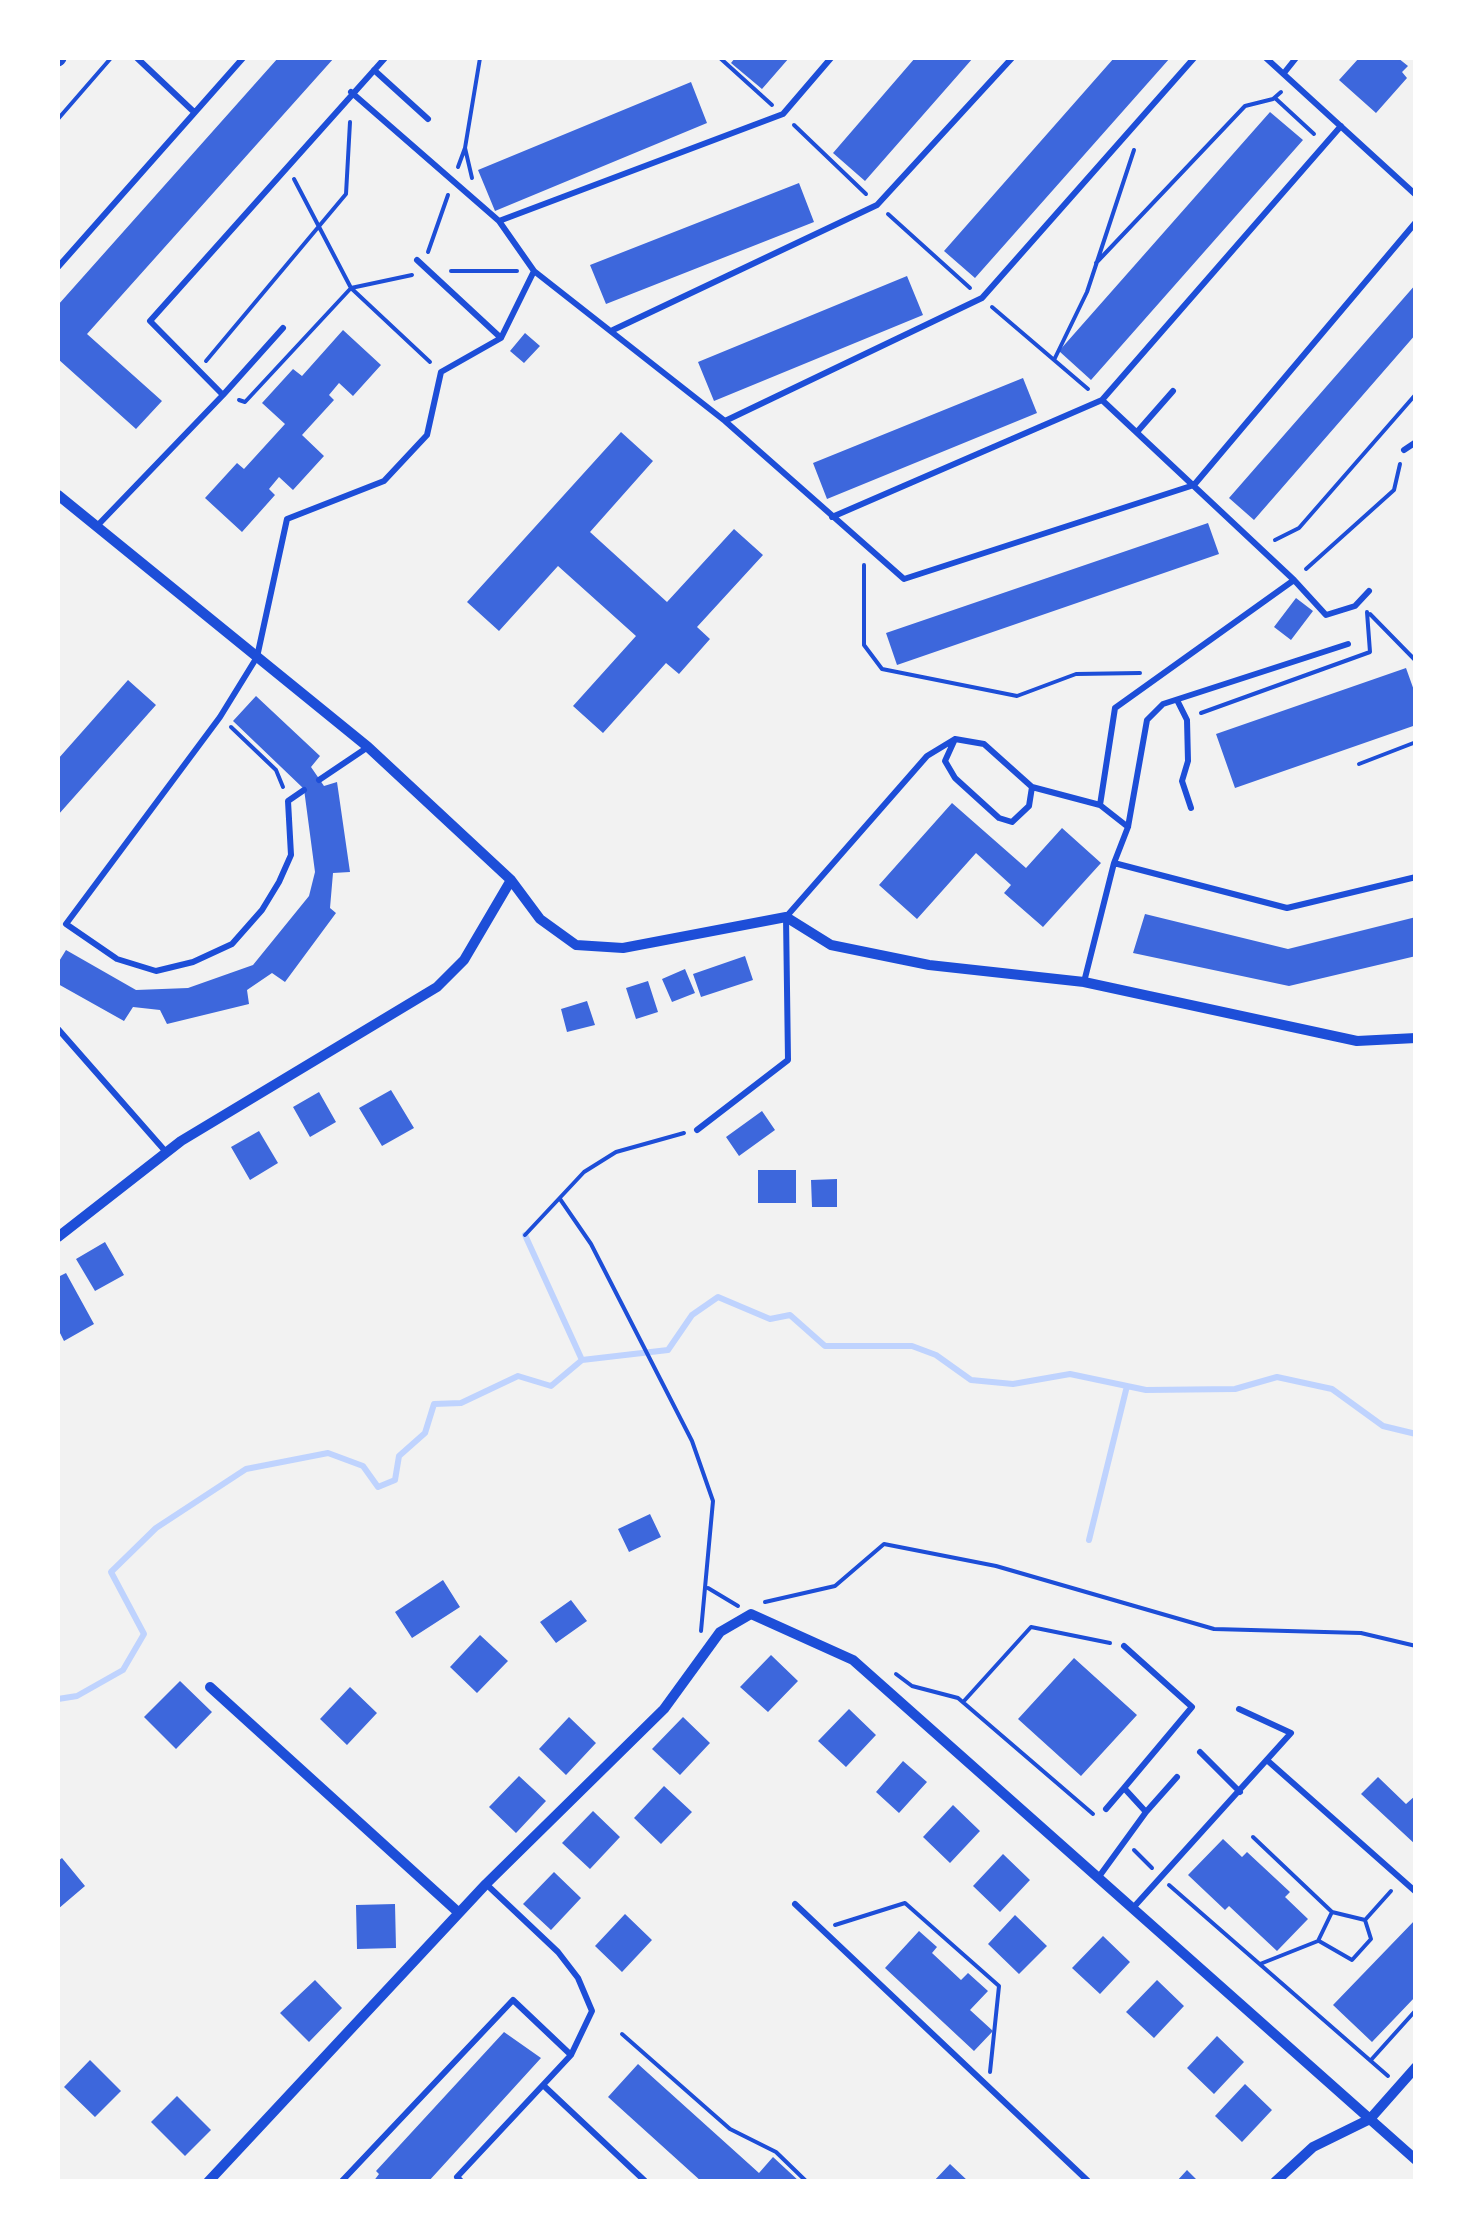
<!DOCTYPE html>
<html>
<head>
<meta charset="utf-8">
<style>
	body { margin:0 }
	#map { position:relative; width:1473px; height:2239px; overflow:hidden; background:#f2f2f2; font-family:"Alegreya Sans",sans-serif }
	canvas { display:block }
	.frame { position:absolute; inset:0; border:60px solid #fff; pointer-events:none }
</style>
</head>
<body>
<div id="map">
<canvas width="1473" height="2239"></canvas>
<div class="frame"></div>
</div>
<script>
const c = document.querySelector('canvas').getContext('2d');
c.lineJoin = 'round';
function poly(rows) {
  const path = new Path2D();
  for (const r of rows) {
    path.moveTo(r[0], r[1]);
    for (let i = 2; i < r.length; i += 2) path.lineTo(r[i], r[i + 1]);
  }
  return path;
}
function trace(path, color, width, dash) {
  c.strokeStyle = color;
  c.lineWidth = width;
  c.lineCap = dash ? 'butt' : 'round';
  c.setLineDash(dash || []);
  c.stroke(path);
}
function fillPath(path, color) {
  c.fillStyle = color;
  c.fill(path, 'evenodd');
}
const stream = poly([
	[525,1235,582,1360],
	[1089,1540,1127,1386],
	[58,1699,77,1696,123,1670,144,1634,111,1572,156,1528,246,1469,328,1453,363,1466,378,1487,395,1480,399,1456,425,1433,434,1404,461,1403,518,1376,551,1386,582,1360,668,1350,692,1315,718,1297,770,1319,790,1315,825,1346,912,1346,936,1355,971,1380,1013,1384,1070,1374,1146,1390,1235,1389,1277,1377,1332,1389,1383,1426,1416,1434]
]);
const building = poly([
	[278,58,334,58,87,334,162,401,136,429,58,359,58,305],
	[735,58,789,58,762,89,731,63],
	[915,58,973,58,865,181,833,153],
	[1114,58,1170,58,975,278,944,251],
	[1359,58,1398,58,1408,66,1402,72,1407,78,1376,113,1339,80],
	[691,82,707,123,495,211,478,170],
	[1270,112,1303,140,1091,380,1059,351],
	[799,183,814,222,606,304,590,265],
	[907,276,923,315,714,401,698,362],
	[1416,284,1416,334,1254,520,1229,498],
	[343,330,381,365,353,396,339,383,329,395,334,400,302,435,324,456,293,490,279,477,269,489,275,495,242,532,205,498,237,463,244,469,285,424,262,403,293,369,302,376],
	[525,333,540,346,524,363,510,351],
	[1023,378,1037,413,827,499,813,463],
	[621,432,653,461,590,532,667,602,734,529,763,555,697,627,710,639,679,674,666,663,603,733,573,706,636,636,558,566,499,631,467,602],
	[1208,523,1219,554,897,665,886,633],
	[1296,598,1313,611,1291,640,1274,627],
	[1406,668,1416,696,1416,725,1235,788,1216,734],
	[128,680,156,705,58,815,58,759],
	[256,696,320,756,311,767,324,786,337,782,350,872,333,873,330,908,336,913,285,982,272,973,247,990,249,1004,167,1024,160,1010,133,1007,124,1021,58,984,58,963,66,950,136,990,188,988,253,965,309,896,315,872,304,789,233,721],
	[952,803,1026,868,1062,828,1101,863,1043,927,1004,893,1011,885,976,853,917,919,879,885],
	[1145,914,1288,949,1416,917,1416,956,1289,986,1133,953],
	[745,956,753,980,701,997,693,974],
	[685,969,695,993,672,1002,662,979],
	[648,981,658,1012,636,1019,626,988],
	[587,1001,595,1025,567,1032,561,1009],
	[391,1090,414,1128,382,1146,359,1108],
	[319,1092,336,1122,310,1137,293,1107],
	[762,1111,775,1130,739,1156,726,1137],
	[259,1131,278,1163,250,1180,231,1147],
	[758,1170,796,1170,796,1203,758,1203],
	[837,1179,837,1207,812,1207,811,1180],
	[105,1242,124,1275,95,1291,76,1259],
	[66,1273,94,1324,64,1341,58,1329,58,1277],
	[650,1514,661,1537,629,1552,618,1529],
	[443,1580,460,1607,412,1638,395,1612],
	[571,1600,587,1621,556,1643,540,1622],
	[480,1635,508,1661,477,1693,450,1667],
	[771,1655,798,1681,768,1712,740,1687],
	[1074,1658,1137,1715,1081,1776,1018,1719],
	[180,1681,212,1712,176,1749,144,1717],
	[350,1687,377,1713,347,1745,320,1719],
	[849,1709,876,1735,846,1767,818,1741],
	[569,1717,596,1743,566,1775,539,1749],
	[683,1717,710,1743,680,1775,652,1749],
	[903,1761,927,1782,899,1813,876,1792],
	[519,1776,546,1801,516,1833,489,1807],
	[1378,1777,1406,1804,1416,1795,1416,1845,1361,1794],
	[664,1786,692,1812,661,1844,634,1818],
	[953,1805,980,1831,950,1863,923,1837],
	[593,1811,620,1837,590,1869,562,1843],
	[1223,1839,1242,1857,1247,1852,1290,1892,1285,1897,1308,1919,1277,1951,1229,1906,1225,1910,1188,1875],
	[1003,1854,1030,1880,1000,1912,973,1886],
	[62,1858,85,1886,58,1909,58,1861],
	[554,1872,581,1898,551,1930,523,1904],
	[395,1904,396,1948,357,1949,356,1905],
	[625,1914,652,1940,622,1972,595,1946],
	[1015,1915,1047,1946,1019,1974,988,1944],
	[1416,1919,1416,1996,1372,2042,1333,2005],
	[919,1931,937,1947,932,1953,961,1980,968,1973,988,1991,970,2010,993,2031,974,2051,885,1968],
	[1103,1936,1130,1962,1100,1994,1072,1968],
	[315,1980,342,2008,309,2042,280,2013],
	[1157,1980,1184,2006,1154,2038,1126,2012],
	[504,2032,541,2058,428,2182,373,2182,379,2174,376,2171],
	[1217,2036,1244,2062,1214,2094,1187,2068],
	[90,2060,121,2091,95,2117,64,2087],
	[638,2064,759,2173,773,2157,800,2182,702,2182,608,2097],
	[1245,2084,1272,2110,1242,2142,1215,2116],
	[177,2096,211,2130,185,2156,151,2122],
	[950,2164,969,2182,933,2182],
	[1187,2170,1199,2182,1176,2182]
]);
const path = poly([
	[720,58,772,105],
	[1275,98,1314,134],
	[58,119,111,58],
	[794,125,866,194],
	[458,167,465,148],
	[472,178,465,148,480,58],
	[294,179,351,288,412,275],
	[888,214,970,288],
	[428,252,448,195],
	[1096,263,1245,106,1273,99,1281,92],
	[451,271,517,271],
	[992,307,1088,389],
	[1054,360,1087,292,1134,150],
	[206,361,346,194,350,122],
	[239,400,245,402,351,288,430,362],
	[1275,540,1299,528,1416,394],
	[864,565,864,645,882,669,1017,696,1076,674,1140,673],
	[1306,569,1394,490,1400,464],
	[1370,614,1416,661],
	[1201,713,1370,652,1367,612],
	[231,727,276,770,283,787],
	[1359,764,1416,742],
	[560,1199,591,1244,692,1441,713,1501,701,1631],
	[525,1235,584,1172,616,1152,684,1133],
	[708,1588,738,1606],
	[765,1602,835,1586,884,1544,996,1566,1214,1629,1361,1633,1416,1646],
	[896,1674,912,1686,958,1698,1093,1814],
	[964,1701,1031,1627,1110,1643],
	[1253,1837,1332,1912,1318,1941,1260,1964],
	[1134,1850,1152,1868],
	[1169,1885,1388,2076],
	[1332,1912,1365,1920],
	[835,1925,905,1903,999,1986,990,2072],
	[1319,1941,1352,1960,1371,1939,1365,1920,1391,1891],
	[622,2034,730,2129,776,2152,807,2182],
	[1371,2060,1416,2010]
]);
const service = poly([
	[137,58,194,112],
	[1266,58,1416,195],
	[374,70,428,119],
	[1284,73,1296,58],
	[351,92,499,221,534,271,725,421,904,579,1194,485,1416,222],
	[499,221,783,114,831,58],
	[417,260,501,338],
	[58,267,243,58],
	[613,330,877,205,1012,58],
	[223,395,283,328],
	[725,421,982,298,1194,58],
	[1137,432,1173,391],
	[1404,450,1416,442],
	[832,517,1102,400,1341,126],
	[97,526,223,395,150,321,385,58],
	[1294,580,1326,615,1355,606,1369,591],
	[1177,700,1187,720,1188,761,1182,781,1191,808],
	[319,780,368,747],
	[1032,787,1100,805,1128,827],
	[304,790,288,801,291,855,279,882,262,910,232,944,193,962,156,971,117,959,66,924,220,717,257,657,287,519,384,481,427,435,441,372,501,338,534,271],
	[1100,805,1115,708,1294,580,1102,400],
	[1114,863,1128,827,1147,720,1163,704,1348,644],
	[1084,982,1114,863,1287,908,1416,877],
	[58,1029,166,1152],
	[697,1130,788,1060,786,917,927,756,955,739,984,744,1032,787,1029,806,1012,822,999,818,955,778,945,761,955,739],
	[1200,1752,1240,1792],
	[1268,1761,1416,1892],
	[1106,1809,1124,1788],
	[1146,1812,1177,1777],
	[1098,1878,1146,1812,1124,1788,1192,1707,1124,1646],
	[795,1904,1089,2182],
	[1132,1909,1291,1733,1239,1709],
	[543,2085,646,2182],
	[341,2182,513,2000,571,2055],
	[462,2182,457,2177,571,2055,592,2011,578,1978,558,1952,486,1884]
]);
const minor = poly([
	[58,495,368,747,511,880,540,919,576,945,623,948,786,917,831,945,929,965,1084,982,1357,1041,1416,1038],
	[58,1237,181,1141,437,987,464,960,511,880],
	[210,1687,459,1913],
	[208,2182,486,1884,664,1709,720,1632,751,1614,853,1660,1416,2160],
	[1275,2182,1313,2147,1370,2119,1416,2067]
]);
const tertiary = poly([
	[58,59,59,58]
]);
trace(stream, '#bfd3fe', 6);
fillPath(building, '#3d67dc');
trace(path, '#1d4ed8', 4);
trace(service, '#1d4ed8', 6);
trace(minor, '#1d4ed8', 10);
trace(tertiary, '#1d4ed8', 15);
</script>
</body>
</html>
